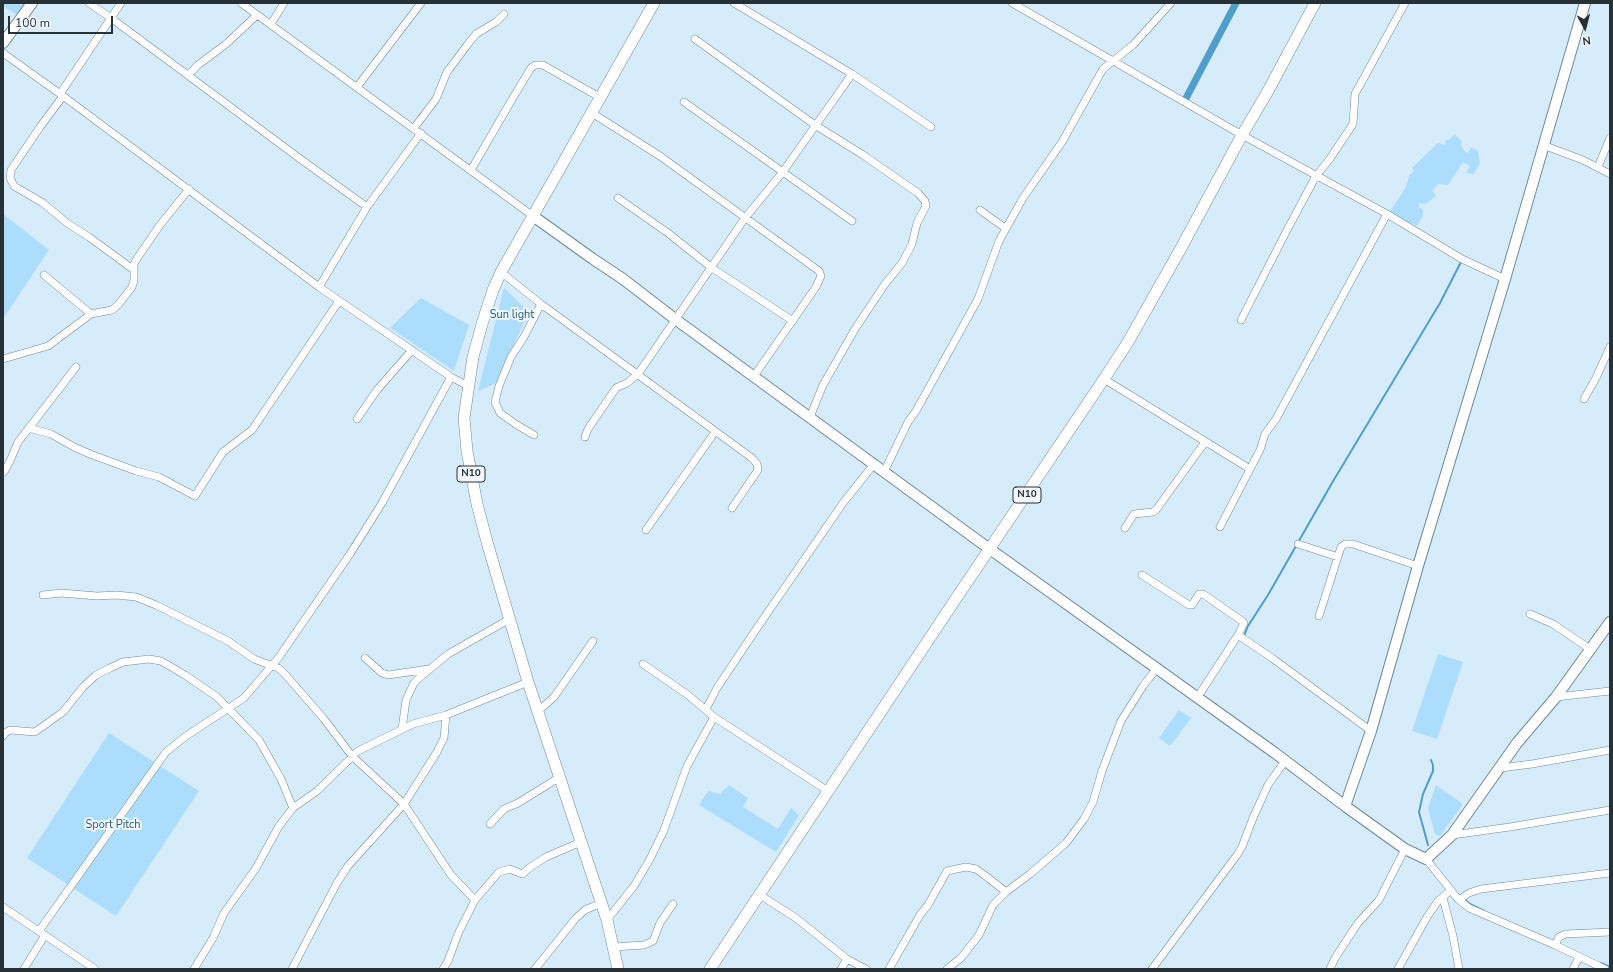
<!DOCTYPE html>
<html>
<head>
<meta charset="utf-8">
<style>
	body { margin:0 }
	#map { position:relative; width:1613px; height:972px; overflow:hidden; background:#d6ecfb; font-family:"Nunito Sans",sans-serif }
	canvas { display:block }
	.frame { position:absolute; inset:0; border:4px solid #253037; pointer-events:none }
	.north { position:absolute; left:1565px; top:8px; width:40px; height:40px; -webkit-text-stroke:3px #f1f7fb; paint-order:stroke; rotate:173deg; font-size:11px; font-weight:700; line-height:16px; text-align:center; color:#253037 }
	.north::after { content:''; display:block; margin:auto; width:14px; height:18px; background:#253037; clip-path:polygon(50% 0,100% 100%,50% 72%,0 100%) }
	.scale { position:absolute; left:8px; top:16px; width:105px; height:18px; box-sizing:border-box; border:2px solid #253037; border-top:0; padding-left:5px; font-size:12px; line-height:14px; white-space:nowrap; color:#253037; -webkit-text-stroke:3px #f1f7fb; paint-order:stroke }
</style>
</head>
<body>
<div id="map">
<canvas width="1613" height="972"></canvas>
<div class="frame"></div>
<div class="north">N</div>
<div class="scale">100 m</div>
</div>
<script>
const c = document.querySelector('canvas').getContext('2d');
c.lineJoin = 'round';
function fillPath(path, color) {
  c.fillStyle = color;
  c.fill(path, 'evenodd');
}
function poly(rows) {
  const path = new Path2D();
  for (const r of rows) {
    path.moveTo(r[0], r[1]);
    for (let i = 2; i < r.length; i += 2) path.lineTo(r[i], r[i + 1]);
  }
  return path;
}
function trace(path, color, width, dash) {
  c.strokeStyle = color;
  c.lineWidth = width;
  c.lineCap = dash ? 'butt' : 'round';
  c.setLineDash(dash || []);
  c.stroke(path);
}
function write(font, color, halo, rows, align = 'center') {
  c.font = font + ' "Nunito Sans",sans-serif';
  c.lineWidth = 4;
  c.setLineDash([]);
  c.textBaseline = 'middle';
  c.strokeStyle = halo;
  c.fillStyle = color;
  for (const [text, x, y, turn = 0] of rows) {
    c.save();
    c.translate(x, y);
    c.rotate((+turn || 0) * Math.PI / 180);
    c.textAlign = isNaN(turn) ? turn : align;
    if (halo) c.strokeText(text, 0, 0);
    c.fillText(text, 0, 0);
    c.restore();
  }
}
const green = poly([
	[3,3,30,3,20,17,3,6],
	[1455,134,1462,142,1461,145,1464,151,1468,153,1471,147,1478,151,1480,163,1474,174,1466,173,1470,166,1463,162,1448,185,1438,184,1432,191,1436,195,1430,201,1425,204,1419,203,1419,206,1423,211,1423,215,1417,226,1389,213,1406,187,1409,176,1414,171,1412,168,1438,143,1445,145,1446,140,1449,140],
	[3,214,49,250,3,319],
	[504,288,529,312,496,383,478,391],
	[421,298,469,325,454,371,390,328],
	[1438,654,1463,662,1437,739,1412,731],
	[1179,710,1191,718,1170,746,1159,738],
	[109,733,199,791,116,916,27,858],
	[729,785,748,798,743,807,778,829,791,808,799,815,776,852,699,805,708,791,720,794],
	[1436,785,1463,804,1440,836,1435,834,1428,808]
]);
const stream = poly([
	[1244,636,1248,626,1268,595,1332,483,1440,303,1462,260],
	[1428,845,1419,812,1423,794,1433,771,1433,765,1431,760],
	[1464,899,1470,904,1484,911],
	[1601,963,1610,967]
]);
const canal = poly([
	[1184,102,1236,3]
]);
const street = poly([
	[89,3,111,18,299,158,367,207],
	[241,3,533,216],
	[1012,3,1242,135,1387,214,1462,259,1505,279],
	[271,24,284,3],
	[695,39,815,125,863,155,918,193,925,201,926,206,917,223,912,244,902,263,885,284,855,329,823,385,810,417],
	[3,53,63,96,319,287,451,377,468,386],
	[852,74,931,127],
	[188,75,198,65,226,44,257,15],
	[357,87,421,3],
	[60,94,121,3],
	[63,96,40,127,11,170,10,178,14,186,43,203,67,223,89,237,134,270],
	[684,102,852,221],
	[592,113,660,156,819,271,821,276,816,287,754,376],
	[414,128,436,99,447,72,468,44,476,34,496,22,504,14],
	[1543,145,1583,160,1610,174],
	[1598,167,1610,138],
	[471,170,514,96,531,68,535,65,543,65,601,98],
	[618,198,668,233,712,268,793,321],
	[980,210,1005,228],
	[501,272,541,304,752,458,757,464,758,470,732,508],
	[44,275,91,314],
	[319,287,367,207,421,133],
	[1241,320,1286,232,1316,176,1329,160,1353,124,1355,94,1405,3],
	[3,359,48,346,91,314,112,310,118,305,132,287,134,280,134,264,138,257,160,225,189,189],
	[1104,379,1250,469],
	[1584,399,1596,378,1610,347],
	[357,419,377,390,412,350],
	[29,428,76,367],
	[534,435,517,425,500,413,495,402,499,386,511,357,524,337,541,304],
	[585,437,588,429,616,388,627,383,638,374,745,218,782,173,852,74,734,3],
	[4,472,10,461,18,442,29,428,51,434,74,447,90,454,136,471,159,477,195,496,223,452,252,430,339,301],
	[884,472,908,422,916,411,978,299,999,241,1023,198,1062,142,1103,69,1133,45,1171,3],
	[1220,527,1260,450,1265,434,1276,419,1387,214],
	[1125,528,1134,514,1153,512,1156,510,1205,442],
	[646,530,715,432],
	[1298,544,1338,557],
	[1142,575,1189,605,1192,605,1199,594,1203,594,1242,621,1244,623,1238,635,1272,658,1371,731],
	[43,595,61,593,97,596,116,595,136,597,156,605,228,641,254,659,278,668,284,673,324,719,352,756,404,804,451,875,475,900],
	[1530,614,1553,624,1590,649],
	[1319,616,1341,547,1345,544,1353,544,1418,566],
	[365,658,382,673,388,675,429,669],
	[643,664,688,695,714,717,828,791],
	[1556,697,1610,691],
	[1197,698,1238,635],
	[706,709,717,688,755,631,843,503,874,464],
	[537,712,554,697,593,641],
	[402,729,406,700,414,683,418,679,448,654,508,620],
	[3,736,5,733,10,730,35,732,63,712,83,687,96,675,110,668,123,662,149,659,161,661,185,675,217,697,259,740,281,779,293,808],
	[1500,768,1532,764,1610,750],
	[490,824,504,809,518,803,560,777],
	[1452,835,1510,827,1610,810],
	[1426,859,1458,899,1469,908,1555,945,1605,969],
	[760,895,796,918,847,959],
	[1443,898,1453,936,1459,969],
	[1458,899,1462,898,1469,893,1481,889,1610,873],
	[3,907,95,969],
	[607,920,634,886,650,859,664,830,687,766,714,717],
	[39,931,166,752,186,736,244,698,279,657,350,554,382,503,451,377],
	[1555,945,1559,937,1566,934,1610,932],
	[614,947,644,945,653,941,660,923,673,904],
	[24,969,45,935],
	[194,969,213,938,224,913,256,868,279,826,293,808,317,791,358,751,413,724,446,715,528,682],
	[292,969,337,883,348,866,404,804,437,752,444,738,446,715],
	[443,969,448,961,458,934,475,900,499,872,510,869,522,874,532,866,546,857,581,842],
	[535,969,576,918,585,910,601,903],
	[841,969,847,959,866,969],
	[889,969,920,915,928,905,947,871,966,867,976,869,987,877,1006,892],
	[947,969,961,958,979,935,993,905,1006,892,1030,874,1066,843,1084,819,1093,802,1102,771,1121,721,1143,686,1157,668],
	[1152,969,1237,855,1242,847,1253,818,1268,785,1285,761],
	[1330,969,1335,958,1358,923,1379,900,1405,849],
	[1398,969,1427,917,1438,901,1451,890],
	[1573,969,1579,957]
]);
const secondary = poly([
	[3,43,32,3],
	[533,216,593,259,623,279,675,319,980,542,1275,753,1345,806,1405,849,1426,859,1452,835,1517,743,1556,697,1610,622],
	[1345,806,1371,731,1418,566,1505,279,1585,3]
]);
const primary = poly([
	[618,969,607,920,528,682,487,542,477,504,467,451,464,418,473,357,482,324,493,290,501,272,654,3],
	[710,969,955,600,1104,379,1128,342,1180,250,1242,135,1268,91,1315,3]
]);
const shields = [
	[471,474,28],
	[1027,495,28]
];
const shieldNames = [
	["N10",471,474],
	["N10",1027,495]
];
const parkNames = [
	["Sun light",512,315],
	["Sport Pitch",113,825]
];
fillPath(green, '#acddfc');
trace(stream, '#509eca', 2);
trace(canal, '#509eca', 7);
trace(street, '#6f8999', 8);
trace(secondary, '#6f8999', 12);
trace(primary, '#6f8999', 12);
trace(street, '#fff', 7);
trace(secondary, '#fff', 10);
trace(primary, '#fff', 11);
for (const [x, y, w] of shields) {
  const box = new Path2D();
  box.roundRect(x - w / 2, y - 8, w, 16, 3);
  c.fillStyle = '#f1f7fb';
  c.fill(box);
  trace(box, '#253037', 1);
}
write('bold 10px', '#253037', null, shieldNames);
write('11px', '#245e7d', '#f1f7fb', parkNames);
</script>
</body>
</html>
